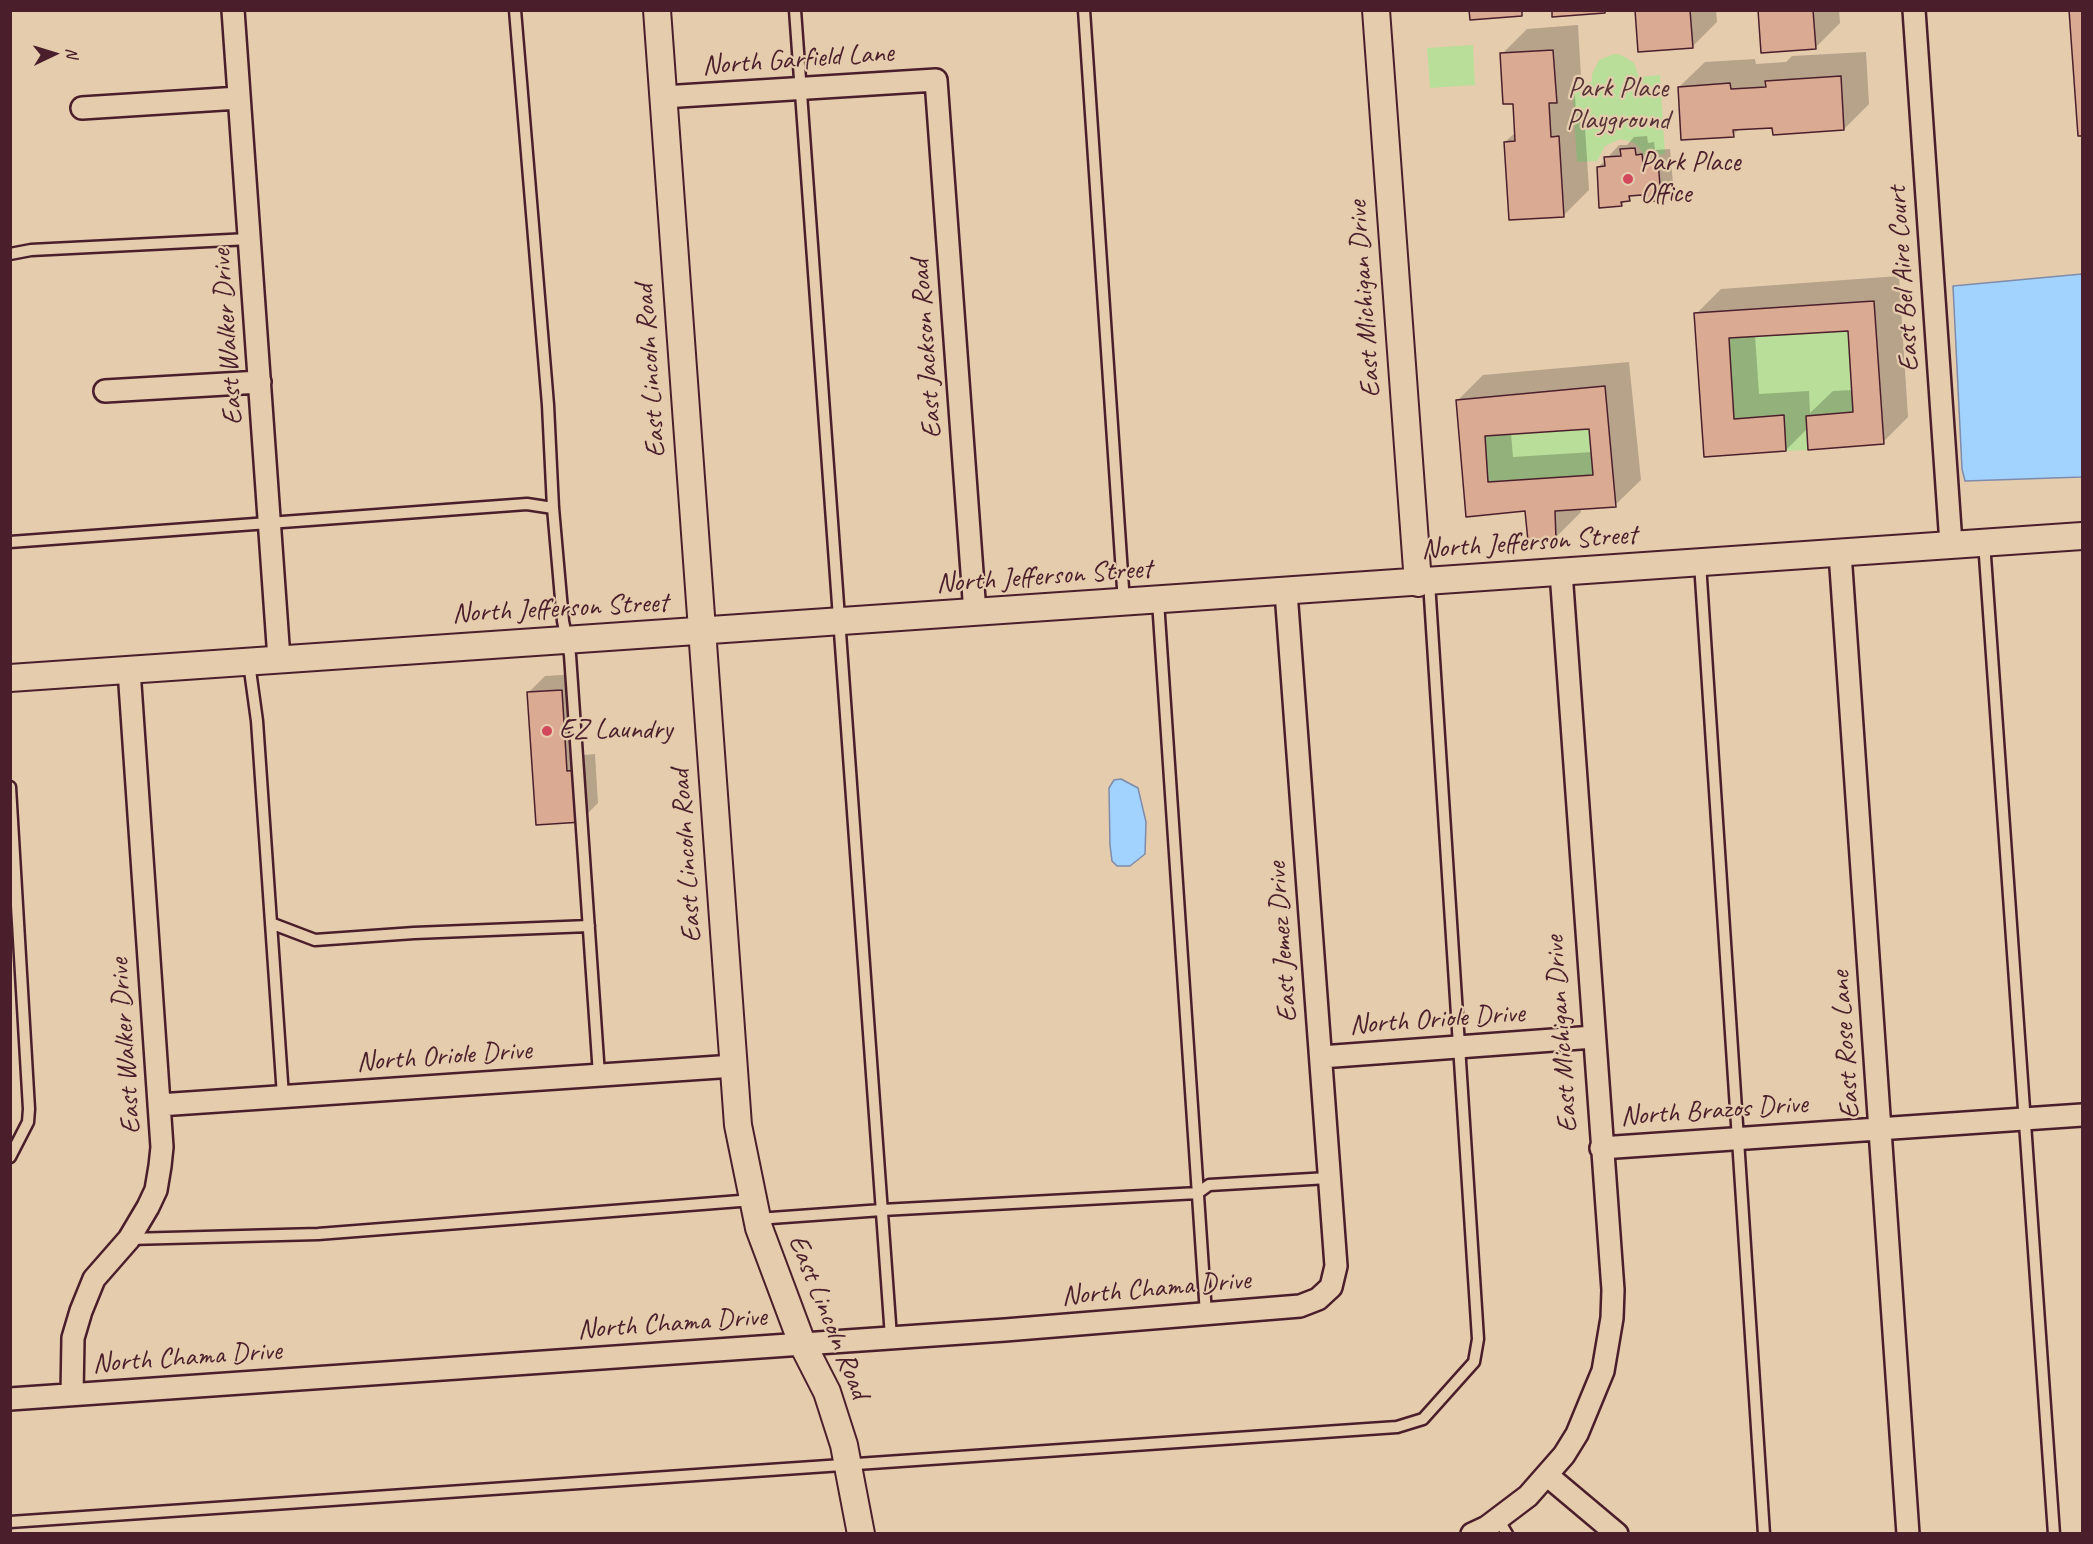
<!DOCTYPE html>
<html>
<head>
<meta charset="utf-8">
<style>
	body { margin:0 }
	#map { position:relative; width:2093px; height:1544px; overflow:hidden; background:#e5ccad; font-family:Caveat,sans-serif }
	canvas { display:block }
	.frame { position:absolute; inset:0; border:12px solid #4a1f2b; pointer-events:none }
	.north { position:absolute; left:24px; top:24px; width:60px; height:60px; -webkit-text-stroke:4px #e5ccad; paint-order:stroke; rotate:86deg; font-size:16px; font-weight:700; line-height:24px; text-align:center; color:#4a1f2b }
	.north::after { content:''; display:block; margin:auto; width:21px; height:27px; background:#4a1f2b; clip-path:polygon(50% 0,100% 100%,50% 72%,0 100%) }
</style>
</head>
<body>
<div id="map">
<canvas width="2093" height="1544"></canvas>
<div class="frame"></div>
<div class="north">N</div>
</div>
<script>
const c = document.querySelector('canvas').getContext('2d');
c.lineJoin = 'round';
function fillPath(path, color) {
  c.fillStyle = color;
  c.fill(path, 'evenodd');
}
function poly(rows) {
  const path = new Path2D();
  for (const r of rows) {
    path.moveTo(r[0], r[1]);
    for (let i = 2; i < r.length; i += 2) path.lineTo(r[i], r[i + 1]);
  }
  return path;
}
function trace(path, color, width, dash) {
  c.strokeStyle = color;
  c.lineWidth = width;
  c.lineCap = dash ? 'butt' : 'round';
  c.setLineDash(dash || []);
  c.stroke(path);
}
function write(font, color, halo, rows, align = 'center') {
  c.font = font + ' Caveat,sans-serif';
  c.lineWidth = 4.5;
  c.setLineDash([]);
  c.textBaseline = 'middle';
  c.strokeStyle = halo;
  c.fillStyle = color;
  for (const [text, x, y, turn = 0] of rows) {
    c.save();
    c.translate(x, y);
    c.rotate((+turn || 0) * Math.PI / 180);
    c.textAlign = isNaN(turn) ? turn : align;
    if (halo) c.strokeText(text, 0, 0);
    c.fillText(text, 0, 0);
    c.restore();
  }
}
const green = poly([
	[1473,45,1475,85,1430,88,1427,48],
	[1614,54,1621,55,1634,63,1639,77,1660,75,1665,154,1646,156,1635,143,1620,139,1605,146,1597,161,1577,162,1572,84,1592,82,1592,74,1599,60],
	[1848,331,1853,412,1806,416,1808,450,1786,451,1784,415,1734,419,1729,338],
	[1589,429,1593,475,1488,482,1485,436]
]);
const water = poly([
	[2082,274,2082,477,1965,481,1962,469,1953,286,2082,274],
	[1121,779,1138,788,1146,822,1145,854,1130,866,1117,866,1112,861,1110,845,1109,788,1114,780,1121,779]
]);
const shadow = poly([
	[1636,10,1716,10,1717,22,1692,47],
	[1760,10,1839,10,1840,23,1815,48],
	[2070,10,2082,10,2082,135,2080,135],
	[1578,25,1581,76,1574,83,1576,112,1584,112,1589,190,1564,215,1505,142,1516,132,1514,102,1502,54,1527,29],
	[1866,52,1869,104,1844,129,1774,126,1740,128,1733,135,1679,87,1705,62,1755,59,1756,64,1786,62,1792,56],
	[1647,136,1648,143,1654,142,1655,150,1670,149,1673,183,1655,199,1644,194,1634,194,1621,205,1598,168,1619,145,1627,145,1634,137],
	[1899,276,1908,417,1883,442,1808,428,1786,450,1706,455,1696,314,1721,289],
	[1850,329,1853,390,1833,391,1810,413,1809,391,1759,394,1755,335],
	[1629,362,1641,480,1615,505,1581,508,1581,512,1556,537,1527,510,1468,515,1458,400,1483,375],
	[1591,427,1593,452,1513,457,1511,433],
	[578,674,584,755,595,754,598,803,581,820,528,693,545,676]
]);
const building = poly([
	[1469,10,1528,10,1522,11,1522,16,1470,20,1469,10],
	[1552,10,1605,10,1605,13,1552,17,1552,10],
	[1635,10,1690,10,1693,48,1638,52,1635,10],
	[1758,10,1813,10,1816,49,1761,53,1758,10],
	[2069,10,2082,10,2082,136,2078,136,2069,10],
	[1553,50,1557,103,1549,103,1551,137,1559,136,1564,217,1509,220,1504,142,1515,141,1513,104,1503,104,1500,53,1553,50],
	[1841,76,1844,130,1773,135,1772,128,1733,130,1734,137,1681,140,1678,87,1730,83,1731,89,1766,87,1765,81,1841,76],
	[1635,148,1636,155,1642,154,1643,162,1658,161,1661,197,1656,198,1656,201,1643,202,1642,195,1629,196,1630,201,1621,202,1622,206,1599,208,1597,167,1605,166,1604,157,1621,156,1620,149,1635,148],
	[1874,301,1884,444,1808,450,1806,416,1853,412,1848,331,1729,338,1734,419,1784,415,1786,451,1704,457,1694,313,1874,301],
	[1605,386,1616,507,1555,511,1556,539,1528,541,1525,511,1466,517,1456,400,1605,386],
	[1589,429,1593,475,1488,482,1485,436,1589,429],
	[562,690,567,771,578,770,582,822,536,825,527,692,562,690]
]);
const service = poly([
	[515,10,548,405,553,508,563,621,570,655,599,1075],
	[795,10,891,1337],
	[1084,10,1124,603],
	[10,254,31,250,249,239],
	[10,542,527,504,553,508],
	[1984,542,2054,1534],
	[1700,563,1764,1534],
	[1158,601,1206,1314],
	[249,663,257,721,283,1096],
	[10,787,29,1109,28,1122,10,1157],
	[273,924,315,940,414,933,589,926],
	[757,1219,882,1210,1198,1193,1209,1185,1328,1178],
	[129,1239,318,1234,753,1200],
	[1498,1519,1507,1534],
	[10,1522,1397,1427,1423,1419,1474,1362,1478,1339,1429,582]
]);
const minor = poly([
	[233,10,279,659],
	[1914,10,1951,544],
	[663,97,936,80,975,613],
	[82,108,239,98],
	[105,391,260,382],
	[1840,553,1908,1534],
	[1321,1057,1594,1037],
	[159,1105,734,1066],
	[1601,1148,2082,1115],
	[72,1394,73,1338,81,1311,94,1279,129,1239,148,1207,156,1190,160,1166,162,1147,129,670],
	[10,1399,1005,1330,1300,1306,1318,1299,1331,1287,1336,1266,1286,592],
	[1548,1476,1617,1534],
	[1472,1534,1487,1527,1528,1496,1564,1455,1577,1434,1603,1371,1612,1318,1613,1290,1561,572]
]);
const tertiary = poly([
	[657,10,738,1125,759,1228,802,1343,827,1392,844,1445,861,1534],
	[1376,10,1418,583],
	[10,678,2082,536]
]);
const markers = [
	[1628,179,6,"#d1495b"],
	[547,731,6,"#d1495b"]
];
const streetNames = [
	["North Garfield Lane",798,60,-4],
	["East Bel Aire Court",1904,279,-94],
	["East Michigan Drive",1365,299,-94],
	["East Walker Drive",228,337,-94],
	["East Jackson Road",927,349,-94],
	["East Lincoln Road",651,371,-94],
	["North Jefferson Street",1529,543,-4],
	["North Jefferson Street",1044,577,-4],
	["North Jefferson Street",560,609,-3],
	["East Lincoln Road",687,856,-94],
	["East Jemez Drive",1283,942,-94],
	["North Oriole Drive",1437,1020,-4],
	["East Michigan Drive",1562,1034,-94],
	["East Rose Lane",1846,1045,-94],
	["East Walker Drive",126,1046,-94],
	["North Oriole Drive",444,1057,-4],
	["North Brazos Drive",1714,1111,-4],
	["North Chama Drive",1156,1289,-5],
	["East Lincoln Road",828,1317,68],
	["North Chama Drive",672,1324,-4],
	["North Chama Drive",187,1358,-4]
];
const parkNames = [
	["Park Place",1618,89],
	["Playground",1618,121]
];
const poiNames = [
	["Park Place",1640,163],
	["Office",1640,195],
	["EZ Laundry",559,731]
];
fillPath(green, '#b8de99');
fillPath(water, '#a2d3ff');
trace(water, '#7f8baa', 1.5);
fillPath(shadow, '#0003');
fillPath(building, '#dbaa92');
trace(building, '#4a1f2b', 1.5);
trace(service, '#4a1f2b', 15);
trace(minor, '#4a1f2b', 26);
trace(tertiary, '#4a1f2b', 30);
trace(service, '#e5ccad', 10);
trace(minor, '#e5ccad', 21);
trace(tertiary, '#e5ccad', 26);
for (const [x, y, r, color] of markers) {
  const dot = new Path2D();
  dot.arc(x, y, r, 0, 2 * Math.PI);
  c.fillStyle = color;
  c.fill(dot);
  trace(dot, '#e5ccad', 2);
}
write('28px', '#4a1f2b', '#e5ccad', streetNames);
write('28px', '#553236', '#e5ccad', parkNames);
write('28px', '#4a1f2b', '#e5ccad', poiNames, 'left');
</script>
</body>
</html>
